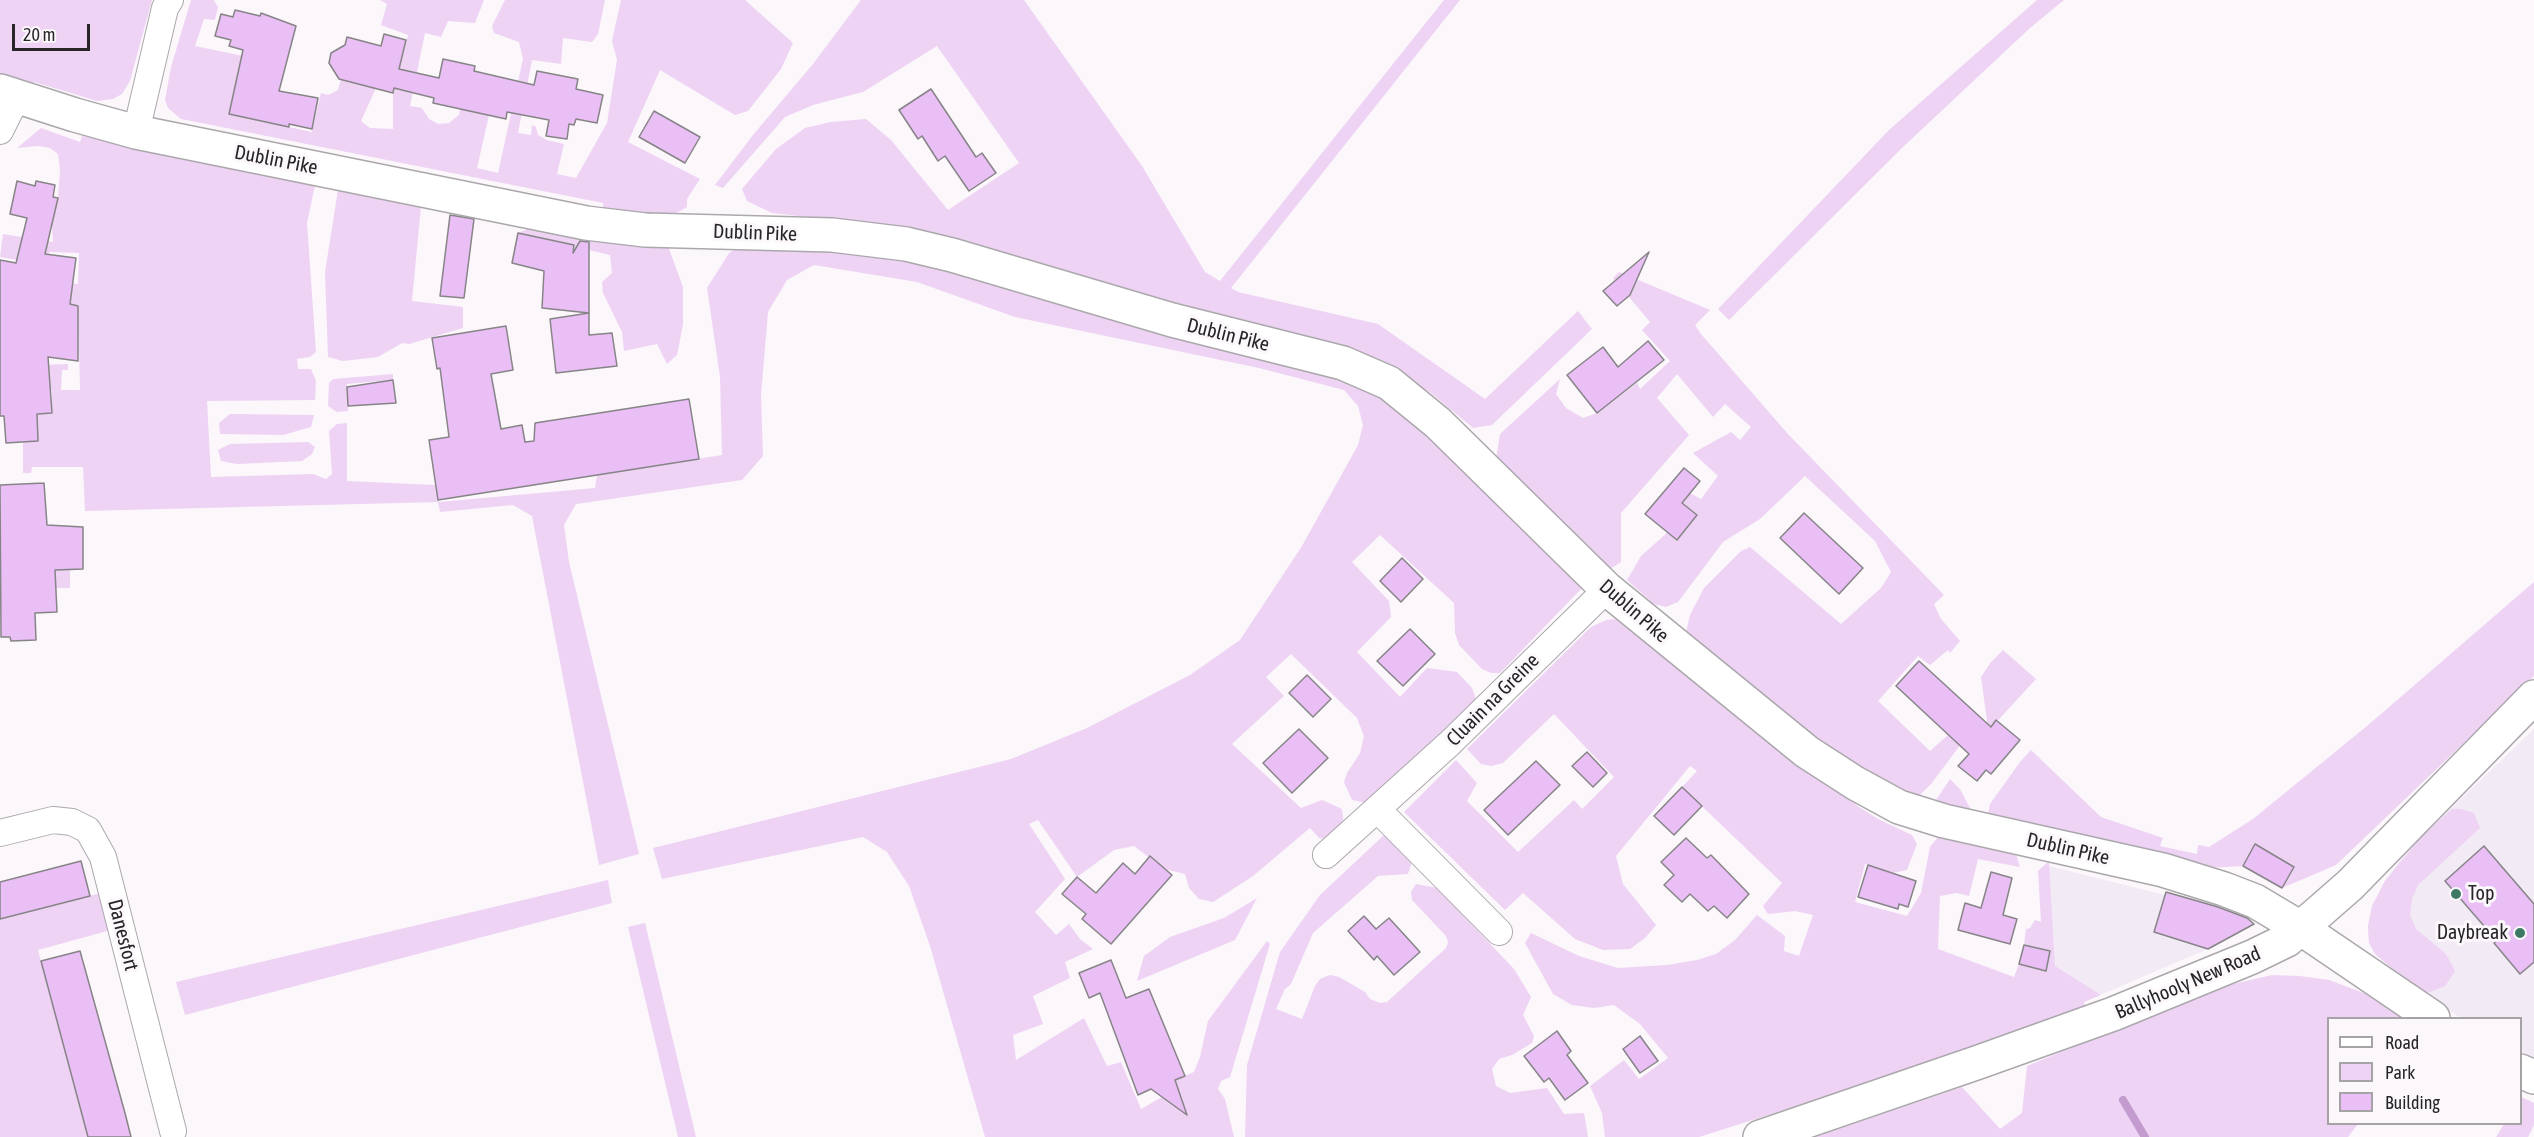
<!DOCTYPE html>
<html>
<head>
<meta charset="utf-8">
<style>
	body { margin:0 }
	#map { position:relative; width:2534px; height:1137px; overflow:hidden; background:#fbf7fb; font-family:"Asap Condensed",sans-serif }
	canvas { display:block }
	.legend { position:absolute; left:2327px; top:1017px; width:195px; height:108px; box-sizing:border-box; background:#fbf7fb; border:2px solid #a6a3a6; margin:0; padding:8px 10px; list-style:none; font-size:18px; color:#272527 }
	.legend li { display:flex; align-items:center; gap:12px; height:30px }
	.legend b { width:30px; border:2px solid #a6a3a6 }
	.scale { position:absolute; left:12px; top:24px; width:78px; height:27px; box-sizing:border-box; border:3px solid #272527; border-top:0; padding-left:8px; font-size:18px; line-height:21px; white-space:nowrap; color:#272527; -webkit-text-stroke:4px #fbf7fb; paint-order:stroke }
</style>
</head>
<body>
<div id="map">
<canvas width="2534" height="1137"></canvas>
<ul class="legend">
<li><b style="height:8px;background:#fff"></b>Road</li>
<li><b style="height:16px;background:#eed3f5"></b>Park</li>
<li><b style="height:16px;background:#e9bff5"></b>Building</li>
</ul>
<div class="scale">20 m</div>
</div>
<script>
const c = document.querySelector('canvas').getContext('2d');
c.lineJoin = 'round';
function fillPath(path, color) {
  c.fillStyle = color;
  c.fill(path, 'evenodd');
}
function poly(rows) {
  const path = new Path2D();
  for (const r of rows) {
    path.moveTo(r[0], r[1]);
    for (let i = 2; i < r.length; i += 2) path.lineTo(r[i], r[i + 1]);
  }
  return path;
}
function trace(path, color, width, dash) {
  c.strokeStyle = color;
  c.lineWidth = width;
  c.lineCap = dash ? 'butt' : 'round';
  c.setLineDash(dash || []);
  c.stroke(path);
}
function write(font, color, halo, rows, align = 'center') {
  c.font = font + ' "Asap Condensed",sans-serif';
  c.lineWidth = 6;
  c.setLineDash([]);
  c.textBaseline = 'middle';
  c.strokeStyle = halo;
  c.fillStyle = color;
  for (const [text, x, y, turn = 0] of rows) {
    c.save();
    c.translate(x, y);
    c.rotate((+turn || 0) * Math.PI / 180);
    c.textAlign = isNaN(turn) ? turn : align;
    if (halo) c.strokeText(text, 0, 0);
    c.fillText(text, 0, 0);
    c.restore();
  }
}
const built = poly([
	[2534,729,2534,1059,2521,1052,2520,1018,2461,1018,2409,984,2375,954,2369,943,2368,926,2372,906,2385,881,2400,860,2422,836],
	[2049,866,2165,895,2166,892,2193,900,2196,893,2245,909,2254,924,2210,948,2058,1013]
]);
const green = poly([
	[0,0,152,0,130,81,122,94,113,99,97,101,34,82,31,90,0,78],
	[191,0,214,0,218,7,215,20,204,19,195,46,258,59,230,114,312,132,321,93,328,95,338,90,341,79,376,88,361,121,370,128,393,129,393,93,408,35,381,25,387,4,380,0,484,0,475,23,448,21,441,37,425,33,410,106,422,108,429,119,438,124,449,123,459,115,460,109,489,115,477,168,498,173,523,59,519,42,494,33,492,26,505,0,605,0,598,34,592,42,563,38,561,64,532,60,518,133,531,135,532,125,536,127,538,135,547,140,564,144,557,174,576,178,607,123,617,60,612,41,621,0,745,0,793,43,781,69,748,111,735,115,660,70,628,142,700,179,687,199,687,207,671,216,603,212,603,203,181,119,168,108,165,100,171,67],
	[861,0,1024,0,1142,166,1205,272,1220,281,1444,0,1460,0,1231,288,1238,292,1378,324,1485,399,1578,311,1592,329,1492,425,1473,428,1431,393,1369,355,843,221,772,213,747,201,742,189,776,149,805,128,831,122,866,119,891,140,948,210,1019,163,937,46,863,92,813,105,785,117,723,188,715,185,753,135,813,64],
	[2037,0,2064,0,2030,28,1903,147,1729,320,1718,309,1889,130],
	[41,128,80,142,82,136,279,174,315,185,307,223,316,352,310,357,297,359,298,369,311,369,316,381,315,400,207,401,211,477,313,474,326,479,332,474,329,431,337,424,347,423,347,481,436,485,439,502,595,488,597,475,722,455,720,377,707,288,729,253,738,247,783,245,900,255,1287,359,1373,391,1402,410,1583,587,1500,673,1491,673,1482,669,1459,645,1455,633,1454,603,1380,535,1352,562,1389,601,1391,617,1357,652,1400,697,1427,668,1457,672,1472,688,1476,699,1367,803,1352,800,1344,782,1347,773,1360,753,1364,736,1357,718,1291,654,1266,677,1284,696,1232,744,1301,808,1322,800,1342,809,1344,827,1326,839,1319,838,1310,828,1253,876,1213,902,1199,899,1189,888,1185,874,1164,869,1134,846,1114,850,1077,877,1038,820,1029,824,1065,879,1035,912,1056,935,1069,924,1080,939,1093,949,1065,962,1070,978,1033,996,1043,1024,1013,1035,1016,1060,1084,1018,1107,1066,1121,1062,1141,1109,1162,1097,1171,1100,1175,1080,1194,1072,1200,1057,1208,1021,1267,941,1270,944,1230,1077,1221,1081,1218,1089,1225,1099,1234,1137,985,1137,930,946,909,886,887,852,863,837,662,879,653,848,1011,759,1087,728,1190,675,1240,640,1302,546,1358,445,1363,425,1358,406,1344,390,1259,368,1015,317,917,282,814,265,787,280,768,312,761,395,763,456,742,480,576,504,564,525,569,562,639,854,599,865,532,516,513,505,440,512,438,502,85,511,83,467,32,467,31,473,23,473,23,442,38,441,37,414,52,413,52,390,41,390,40,365,68,364,68,370,62,370,61,390,80,390,78,306,66,304,46,265,0,257,3,234,53,242,52,224,58,198,60,170,58,154,50,148,38,146,17,148],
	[49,252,79,253,78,284,68,283,47,265],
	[338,190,421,206,412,301,463,307,463,328,409,344,402,343,378,357,343,361,328,357,325,272],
	[530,228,668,246,683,287,683,324,677,355,667,364,657,344,624,351,622,332,603,293,602,282,612,273,610,255,518,233],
	[1619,272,1710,310,1695,325,1701,334,1788,434,1944,595,1934,604,1941,619,1960,641,1950,653,1948,650,1930,665,1918,656,1878,701,1930,751,1948,735,1961,744,1931,784,1915,800,1856,772,1686,633,1690,615,1704,588,1741,551,1750,547,1841,624,1881,588,1891,572,1875,541,1805,476,1760,519,1723,542,1678,602,1666,607,1654,604,1627,580,1641,556,1668,532,1697,515,1682,502,1690,493,1701,499,1718,476,1693,453,1731,432,1740,440,1751,427,1725,404,1713,417,1677,374,1657,398,1689,435,1621,513,1621,562,1610,569,1496,459,1500,434,1560,379,1556,394,1566,408,1583,418,1597,413,1637,383,1640,389,1670,361,1642,330,1650,322,1613,278],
	[393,374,393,380,347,384,348,411,337,412,328,406,329,383,333,379],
	[230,414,314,415,311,427,283,435,220,434,219,423],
	[308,442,315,447,312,454,302,461,237,464,221,461,218,450,230,444],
	[63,557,70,571,70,588,37,588],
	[2534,582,2534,676,2336,865,2282,888,2294,867,2255,844,2243,866,2207,868,1987,819,1990,804,2020,762,2031,750,2101,817,2163,838,2160,846,2197,854,2198,845,2209,847,2253,819,2367,726],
	[1615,619,1859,807,1878,819,1912,835,1917,844,1907,870,1893,873,1865,864,1855,902,1907,916,1921,893,1930,847,1938,837,2016,854,2020,867,1978,859,1969,896,1957,893,1940,896,1938,949,2014,977,2019,964,2045,971,2050,951,2024,945,2026,929,2030,928,2035,920,2041,922,2038,871,2049,861,2055,966,2101,995,2084,1002,2086,1008,1957,1055,1699,1137,1605,1137,1602,1113,1590,1086,1624,1060,1639,1079,1668,1058,1640,1024,1614,1005,1594,1008,1572,1005,1553,994,1525,943,1531,933,1579,956,1618,968,1667,965,1697,960,1716,954,1735,940,1757,915,1785,936,1784,951,1799,956,1813,915,1795,911,1768,914,1763,906,1782,883,1682,787,1697,771,1690,766,1616,856,1623,884,1656,925,1645,938,1630,949,1603,950,1575,939,1523,893,1505,910,1404,812,1456,760,1477,783,1467,801,1518,852,1574,800,1582,809,1614,777,1554,714,1503,763,1491,766,1481,764,1467,749,1591,627,1606,620],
	[2003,650,2036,679,1978,742,1976,738,1987,721,1981,677,1991,662],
	[1950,779,1960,789,1971,810,1932,806],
	[2452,809,2461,809,2474,813,2480,828,2418,885,2412,899,2410,915,2416,929,2446,954,2455,971,2445,986,2430,992,2420,992,2375,954,2369,943,2368,926,2372,906,2385,881,2422,836],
	[1384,835,1412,862,1408,874,1378,876,1313,933,1291,984,1285,989,1276,1009,1302,1019,1315,986,1320,979,1330,975,1339,977,1365,992,1370,999,1380,1003,1387,1002,1446,948,1448,942,1446,936,1412,900,1411,892,1416,884,1437,888,1514,969,1531,997,1523,1015,1534,1036,1532,1043,1512,1055,1499,1059,1492,1069,1496,1086,1510,1093,1547,1088,1564,1114,1584,1113,1588,1137,1245,1137,1247,1065,1280,952,1320,895],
	[608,880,612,903,185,1015,176,982],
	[101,893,111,930,38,950,88,1137,0,1137,0,919],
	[1257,898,1235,940,1137,981,1144,956,1170,937,1224,918],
	[645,923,696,1137,678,1137,628,927],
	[2272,975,2300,976,2329,980,2364,993,2408,1018,2328,1018,2328,1124,2358,1124,2348,1137,1815,1137,1962,1087,2000,1129,2022,1113,2027,1066,2212,989],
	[2521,1097,2534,1103,2534,1125,2528,1137,2496,1137,2504,1124,2520,1124]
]);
const stream = poly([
	[2123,1100,2145,1137]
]);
const building = poly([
	[235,10,260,16,261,13,296,26,279,91,318,98,312,129,289,124,289,127,229,114,243,50,229,46,231,40,215,36,221,14,233,17,235,10],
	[384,34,406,40,399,69,439,78,443,59,475,66,474,71,534,85,537,71,578,79,576,89,603,95,597,123,576,119,574,125,569,124,567,139,546,136,549,120,507,112,506,119,433,103,434,98,394,88,393,93,339,79,329,63,331,53,345,45,347,37,381,46,384,34],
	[931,89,976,157,982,153,996,173,969,191,945,156,938,161,922,136,918,139,899,110,931,89],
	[654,111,700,137,685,163,639,137,654,111],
	[17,181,35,186,36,181,55,185,53,197,58,198,45,254,76,258,70,304,78,306,78,361,48,357,52,413,37,414,38,441,6,443,4,416,0,416,0,260,16,263,27,218,10,214,17,181],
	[450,215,474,219,464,298,440,296,450,215],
	[518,233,574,245,573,253,580,241,589,242,589,313,542,308,544,271,512,263,518,233],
	[1649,252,1630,295,1617,306,1603,291,1649,252],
	[589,313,589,335,612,333,617,366,556,373,550,319,589,313],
	[506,326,513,370,491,374,501,429,522,425,525,442,534,441,535,423,689,399,699,459,438,500,429,440,449,437,440,368,437,369,432,338,506,326],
	[1648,341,1664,360,1597,413,1567,375,1603,347,1618,367,1648,341],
	[393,380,396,403,348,406,347,387,393,380],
	[1684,468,1700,481,1682,503,1697,515,1677,540,1645,514,1684,468],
	[44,483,47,525,83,527,83,569,55,570,57,612,35,613,36,640,11,641,10,637,1,637,0,485,44,483],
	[1804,513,1863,568,1839,594,1780,538,1804,513],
	[1402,558,1423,579,1401,602,1380,581,1402,558],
	[1410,629,1435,654,1403,686,1377,661,1410,629],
	[1919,661,1991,727,1996,720,2020,740,1991,774,1986,770,1977,781,1958,766,1969,754,1896,686,1919,661],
	[1307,675,1331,699,1313,717,1289,693,1307,675],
	[1299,729,1328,758,1292,793,1263,763,1299,729],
	[1587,752,1607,773,1593,787,1572,766,1587,752],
	[1536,761,1560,785,1508,835,1484,810,1536,761],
	[1682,787,1702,806,1674,835,1654,816,1682,787],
	[1686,838,1707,858,1711,855,1749,894,1727,918,1714,906,1708,911,1690,894,1682,902,1664,885,1674,875,1661,862,1686,838],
	[2255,844,2294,867,2282,888,2243,866,2255,844],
	[2484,846,2534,904,2534,962,2520,974,2494,943,2497,941,2445,881,2484,846],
	[1150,856,1172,875,1111,944,1082,919,1086,914,1062,894,1077,877,1096,893,1123,863,1135,874,1150,856],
	[81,861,90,896,0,919,0,882,81,861],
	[1868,865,1916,881,1908,907,1899,904,1898,909,1858,897,1868,865],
	[1991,872,2012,878,2003,915,2017,919,2010,944,1958,930,1965,903,1981,908,1991,872],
	[2166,892,2218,907,2247,918,2254,924,2208,949,2154,932,2166,892],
	[1364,916,1376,929,1389,918,1420,952,1394,975,1377,956,1374,960,1348,931,1364,916],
	[2024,945,2050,951,2046,971,2019,964,2024,945],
	[80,951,125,1113,131,1137,88,1137,41,961,80,951],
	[1111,960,1126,998,1149,989,1185,1076,1175,1080,1187,1115,1151,1089,1138,1095,1100,993,1089,998,1079,973,1111,960],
	[1557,1031,1571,1051,1567,1055,1588,1083,1565,1100,1549,1078,1544,1082,1524,1056,1557,1031],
	[1640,1036,1658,1061,1640,1073,1623,1049,1640,1036]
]);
const street = poly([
	[0,131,17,97],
	[136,132,165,8,170,0],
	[1377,809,1499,932],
	[0,833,53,820,72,822,88,830,103,857,173,1131],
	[1326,855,1450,743,1607,589]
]);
const secondary = poly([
	[0,91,75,115,136,132,586,223,645,230,832,235,906,244,952,255,1172,320,1343,363,1389,383,1438,423,1607,589,1807,752,1855,783,1899,807,1944,821,2163,870,2224,889,2255,901,2302,929,2433,1018],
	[2520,1071,2534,1077],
	[1760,1137,1979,1062,2113,1014,2252,957,2287,940,2350,885,2534,697]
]);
const markers = [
	[2456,894,6,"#3d7964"],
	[2520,933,6,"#3d7964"]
];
const streetNames = [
	["Dublin Pike",276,160,11],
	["Dublin Pike",755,233,2],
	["Dublin Pike",1228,335,14],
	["Dublin Pike",1634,611,41],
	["Cluain na Greine",1493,700,-45],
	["Dublin Pike",2068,849,13],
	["Danesfort",123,935,76],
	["Ballyhooly New Road",2188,983,-23]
];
const poiNames = [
	["Top",2468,894],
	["Daybreak",2508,933,"right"]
];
fillPath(built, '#f2eaf5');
fillPath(green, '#eed3f5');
trace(stream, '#c39bce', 8);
fillPath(building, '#e9bff5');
trace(building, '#878487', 1.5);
trace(street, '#aba8ac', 28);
trace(secondary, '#aba8ac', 36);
trace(street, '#fff', 26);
trace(secondary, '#fff', 33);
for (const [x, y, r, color] of markers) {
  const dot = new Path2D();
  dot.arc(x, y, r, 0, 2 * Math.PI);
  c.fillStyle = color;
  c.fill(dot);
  trace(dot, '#fbf7fb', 2);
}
write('20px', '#272527', '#fbf7fb', streetNames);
write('20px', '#272527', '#fbf7fb', poiNames, 'left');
</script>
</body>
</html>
